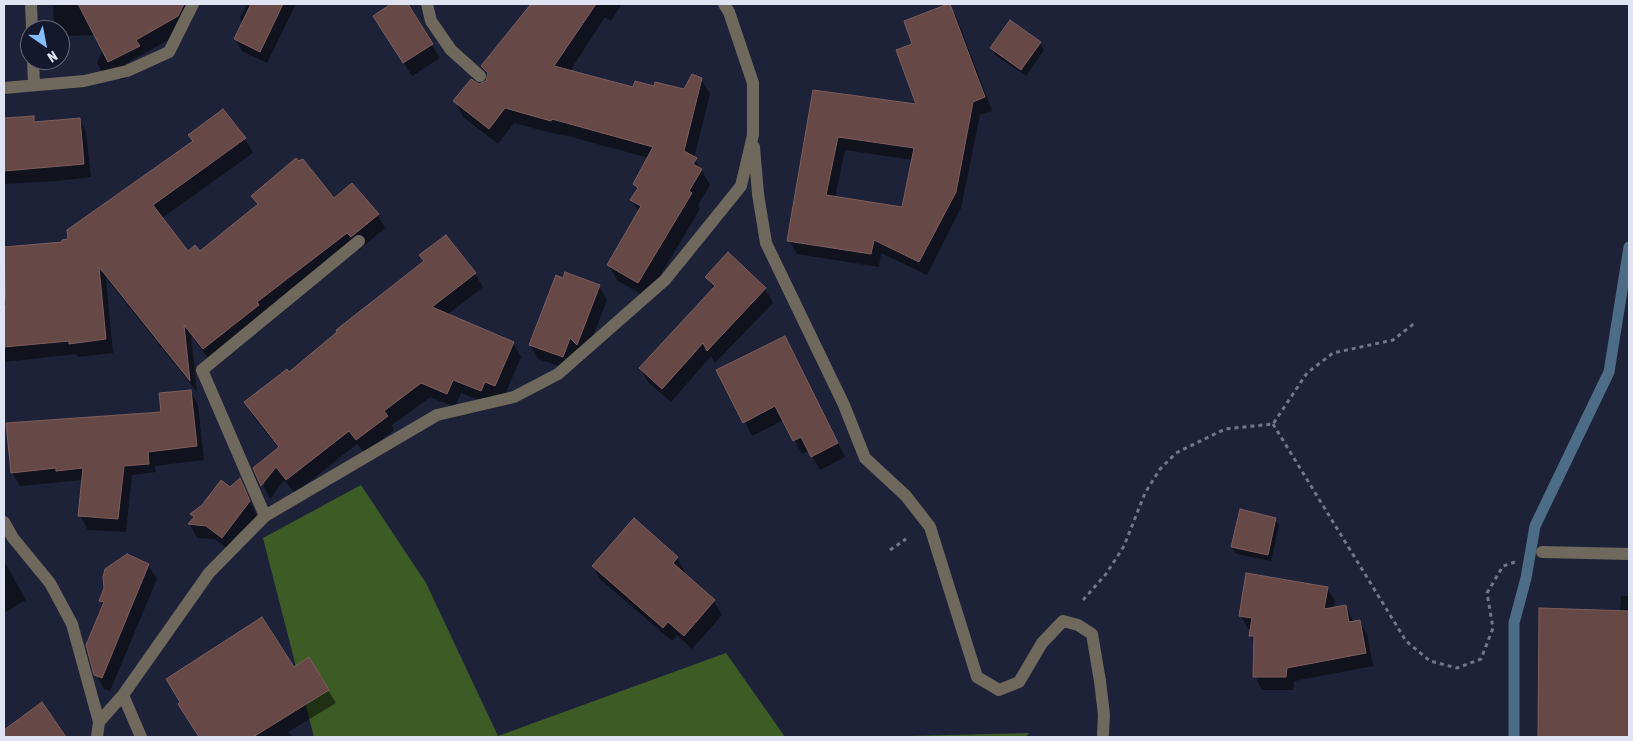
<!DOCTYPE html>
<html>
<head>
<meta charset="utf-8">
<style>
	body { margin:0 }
	#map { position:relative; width:1633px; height:741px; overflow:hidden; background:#1e2238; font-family:"Asap Condensed",sans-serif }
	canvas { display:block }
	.frame { position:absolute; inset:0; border:5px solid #dfe3f2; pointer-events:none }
	.north { position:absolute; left:20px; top:20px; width:50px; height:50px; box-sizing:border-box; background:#15182d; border:1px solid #66697c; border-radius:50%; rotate:147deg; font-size:14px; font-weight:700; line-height:20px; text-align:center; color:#dfe3f2 }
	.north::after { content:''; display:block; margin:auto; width:18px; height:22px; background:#82bcfa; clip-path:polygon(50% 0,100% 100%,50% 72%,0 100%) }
</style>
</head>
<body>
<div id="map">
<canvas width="1633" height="741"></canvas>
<div class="frame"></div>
<div class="north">N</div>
</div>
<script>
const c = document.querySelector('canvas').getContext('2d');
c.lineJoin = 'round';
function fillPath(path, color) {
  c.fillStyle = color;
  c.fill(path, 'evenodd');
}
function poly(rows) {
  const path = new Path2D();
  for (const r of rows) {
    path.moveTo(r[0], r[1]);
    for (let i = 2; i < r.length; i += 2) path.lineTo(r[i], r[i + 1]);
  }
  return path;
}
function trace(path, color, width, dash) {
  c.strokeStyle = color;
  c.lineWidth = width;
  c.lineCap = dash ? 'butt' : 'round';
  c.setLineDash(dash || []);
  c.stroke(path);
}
const forest = poly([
	[361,485,426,583,498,736,726,653,785,737,314,737,263,538],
	[1029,733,1026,737,867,737]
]);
const shadow = poly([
	[53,4,121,4,121,10,124,4,187,4,172,38,125,64,126,78,120,80,114,70,105,76,97,63,103,49,96,35,62,36,60,30,58,30,54,22],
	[247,4,296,4,267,63,242,51,235,39,243,24,240,18],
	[394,4,406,4,440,58,412,76,374,16],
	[533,4,622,4,611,21,605,17,570,71,634,89,654,87,685,91,701,79,710,94,694,158,710,185,698,205,700,209,647,298,617,280,609,265,639,213,632,200,637,190,634,184,649,158,560,134,560,135,514,123,498,144,463,117,455,101,479,85,487,82,488,76,483,66],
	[949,5,957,18,992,111,980,115,961,208,927,275,881,253,879,267,797,254,789,240,814,91,918,106,914,44],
	[845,150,913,160,903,209,835,198],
	[1010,22,1040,43,1044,50,1026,76,995,55,991,48],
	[223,110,245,139,253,153,162,218,188,253,199,253,258,205,253,197,333,200,378,215,385,228,359,250,356,246,211,362,191,335,197,392,106,278,113,353,78,357,76,354,4,362,4,248,63,244,69,240,194,142,189,135],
	[33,118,36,123,79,119,86,132,91,177,57,181,4,184,4,119],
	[421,256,475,274,483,287,447,315,513,343,521,357,503,399,493,395,489,404,461,393,455,407,430,397,392,425,394,430,365,453,357,444,295,493,284,480,270,499,255,468,279,449,253,416,245,402,289,373,424,262],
	[706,277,765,289,773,303,715,363,711,356,671,402,648,382,640,368,714,289],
	[564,279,599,286,607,300,585,357,571,370,538,359,530,345],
	[792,352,845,457,820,470,809,451,802,454,784,420,752,436,718,370],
	[190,391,198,405,204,460,155,466,156,472,132,475,126,532,88,530,80,516,92,479,20,486,12,472,163,414],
	[240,480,257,516,230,551,215,539,197,538,190,524,194,519,191,514],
	[1275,519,1279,526,1271,561,1236,554,1232,547],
	[677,558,685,572,683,574,714,601,722,615,692,649,677,635,672,641,601,580,593,566],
	[4,561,26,600,4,613],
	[148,565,157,579,110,691,104,689,96,674,104,605,101,601],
	[1327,588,1335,601,1333,609,1346,607,1354,622,1359,621,1367,634,1373,666,1294,681,1293,690,1262,690,1255,676,1255,644,1251,635,1252,629,1248,629,1241,616],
	[1621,596,1629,596,1629,737,1539,737,1541,610,1620,612],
	[294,668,328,690,336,703,288,732,293,737,200,737,187,717],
	[42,704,64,737,4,737,4,730]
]);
const stream = poly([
	[1514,737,1514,623,1526,578,1535,526,1609,372,1629,247]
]);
const building = poly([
	[78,4,184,4,178,16,136,40,140,46,108,62,78,4],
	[251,4,283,4,260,52,234,39,251,4],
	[391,4,408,4,433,44,403,63,373,16,391,4],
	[531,4,596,4,554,66,633,87,635,81,654,86,655,82,684,89,692,74,702,78,684,151,697,158,693,164,702,169,689,191,692,193,638,283,607,265,641,206,630,200,638,188,633,184,653,147,552,119,551,121,505,108,489,129,453,101,471,79,479,84,486,81,488,73,481,66,531,4],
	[948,4,950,4,985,97,973,102,956,192,919,262,874,240,871,254,787,241,813,90,916,104,896,50,912,44,904,21,948,4],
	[838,137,914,148,902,207,826,195,838,137],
	[1010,20,1041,42,1021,70,990,48,1010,20],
	[223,109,246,138,153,205,188,251,195,245,200,251,258,204,251,196,296,158,299,161,303,159,334,198,352,183,379,214,351,237,347,233,257,302,259,305,203,349,184,325,190,381,99,267,106,339,69,344,69,341,4,347,4,307,6,307,4,247,62,242,62,240,68,239,67,230,193,141,188,135,223,109],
	[34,116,34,122,80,118,84,164,4,171,4,118,34,116],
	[446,235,476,273,432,307,514,342,495,386,485,382,481,391,453,380,447,394,421,383,384,411,388,416,356,440,349,431,286,480,276,467,261,486,253,468,279,447,244,402,287,369,289,372,337,332,336,330,424,261,419,255,446,235],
	[728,252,766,288,707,351,703,343,662,389,639,368,715,286,705,277,728,252],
	[565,272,600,285,577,345,570,338,563,357,529,345,556,275,563,278,565,272],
	[785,336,838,443,811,457,801,437,793,441,775,406,743,423,716,370,785,336],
	[191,390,197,446,148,452,149,464,124,466,118,519,78,516,83,468,56,471,56,468,11,473,6,423,161,412,159,393,191,390],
	[240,478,250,501,222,538,206,526,188,524,194,517,190,514,202,505,221,480,230,487,240,478],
	[1240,509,1276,518,1268,555,1231,547,1240,509],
	[634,518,678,557,673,563,715,600,684,636,668,622,663,628,592,566,634,518],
	[127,554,149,564,102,678,94,675,86,645,104,602,99,601,104,588,103,577,105,569,127,554],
	[1246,573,1328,587,1324,609,1346,605,1349,622,1360,620,1366,653,1287,668,1286,677,1253,677,1254,636,1249,636,1252,618,1239,616,1246,573],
	[1539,608,1629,611,1629,737,1538,737,1539,608],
	[262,617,294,667,309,657,329,690,253,737,199,737,178,704,180,702,166,679,262,617],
	[42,702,66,737,4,737,4,730,42,702]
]);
const path = poly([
	[1273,424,1406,641,1430,661,1457,668,1481,659,1493,628,1487,593,1503,566,1518,561],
	[890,550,906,539],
	[1083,600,1106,574,1124,546,1145,493,1160,469,1176,453,1225,429,1273,424,1307,373,1333,353,1393,340,1416,322]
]);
const minor = poly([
	[31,4,32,30],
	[427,4,431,21,451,50,480,76],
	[33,60,34,85],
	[4,88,84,81,127,71,169,52,193,4],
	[754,147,758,194,766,243,844,405,865,458,906,496,930,527,977,677,999,690,1019,682,1042,643,1063,621,1078,625,1092,634,1100,681,1104,715,1103,734],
	[265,516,202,370,359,241],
	[4,522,13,538,50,583,72,624,99,722,97,737],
	[1542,552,1629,554],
	[123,695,141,737],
	[99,722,123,695,209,573,265,516,437,415,514,397,558,374,665,280,741,186,753,135,753,83,729,12,724,4]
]);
fillPath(forest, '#3d5c25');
fillPath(shadow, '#0007');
trace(stream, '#4d6d87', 11);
fillPath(building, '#664847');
trace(building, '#7e5e5d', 1);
trace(path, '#727689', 3, [4, 4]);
trace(minor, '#6f685d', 12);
</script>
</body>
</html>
